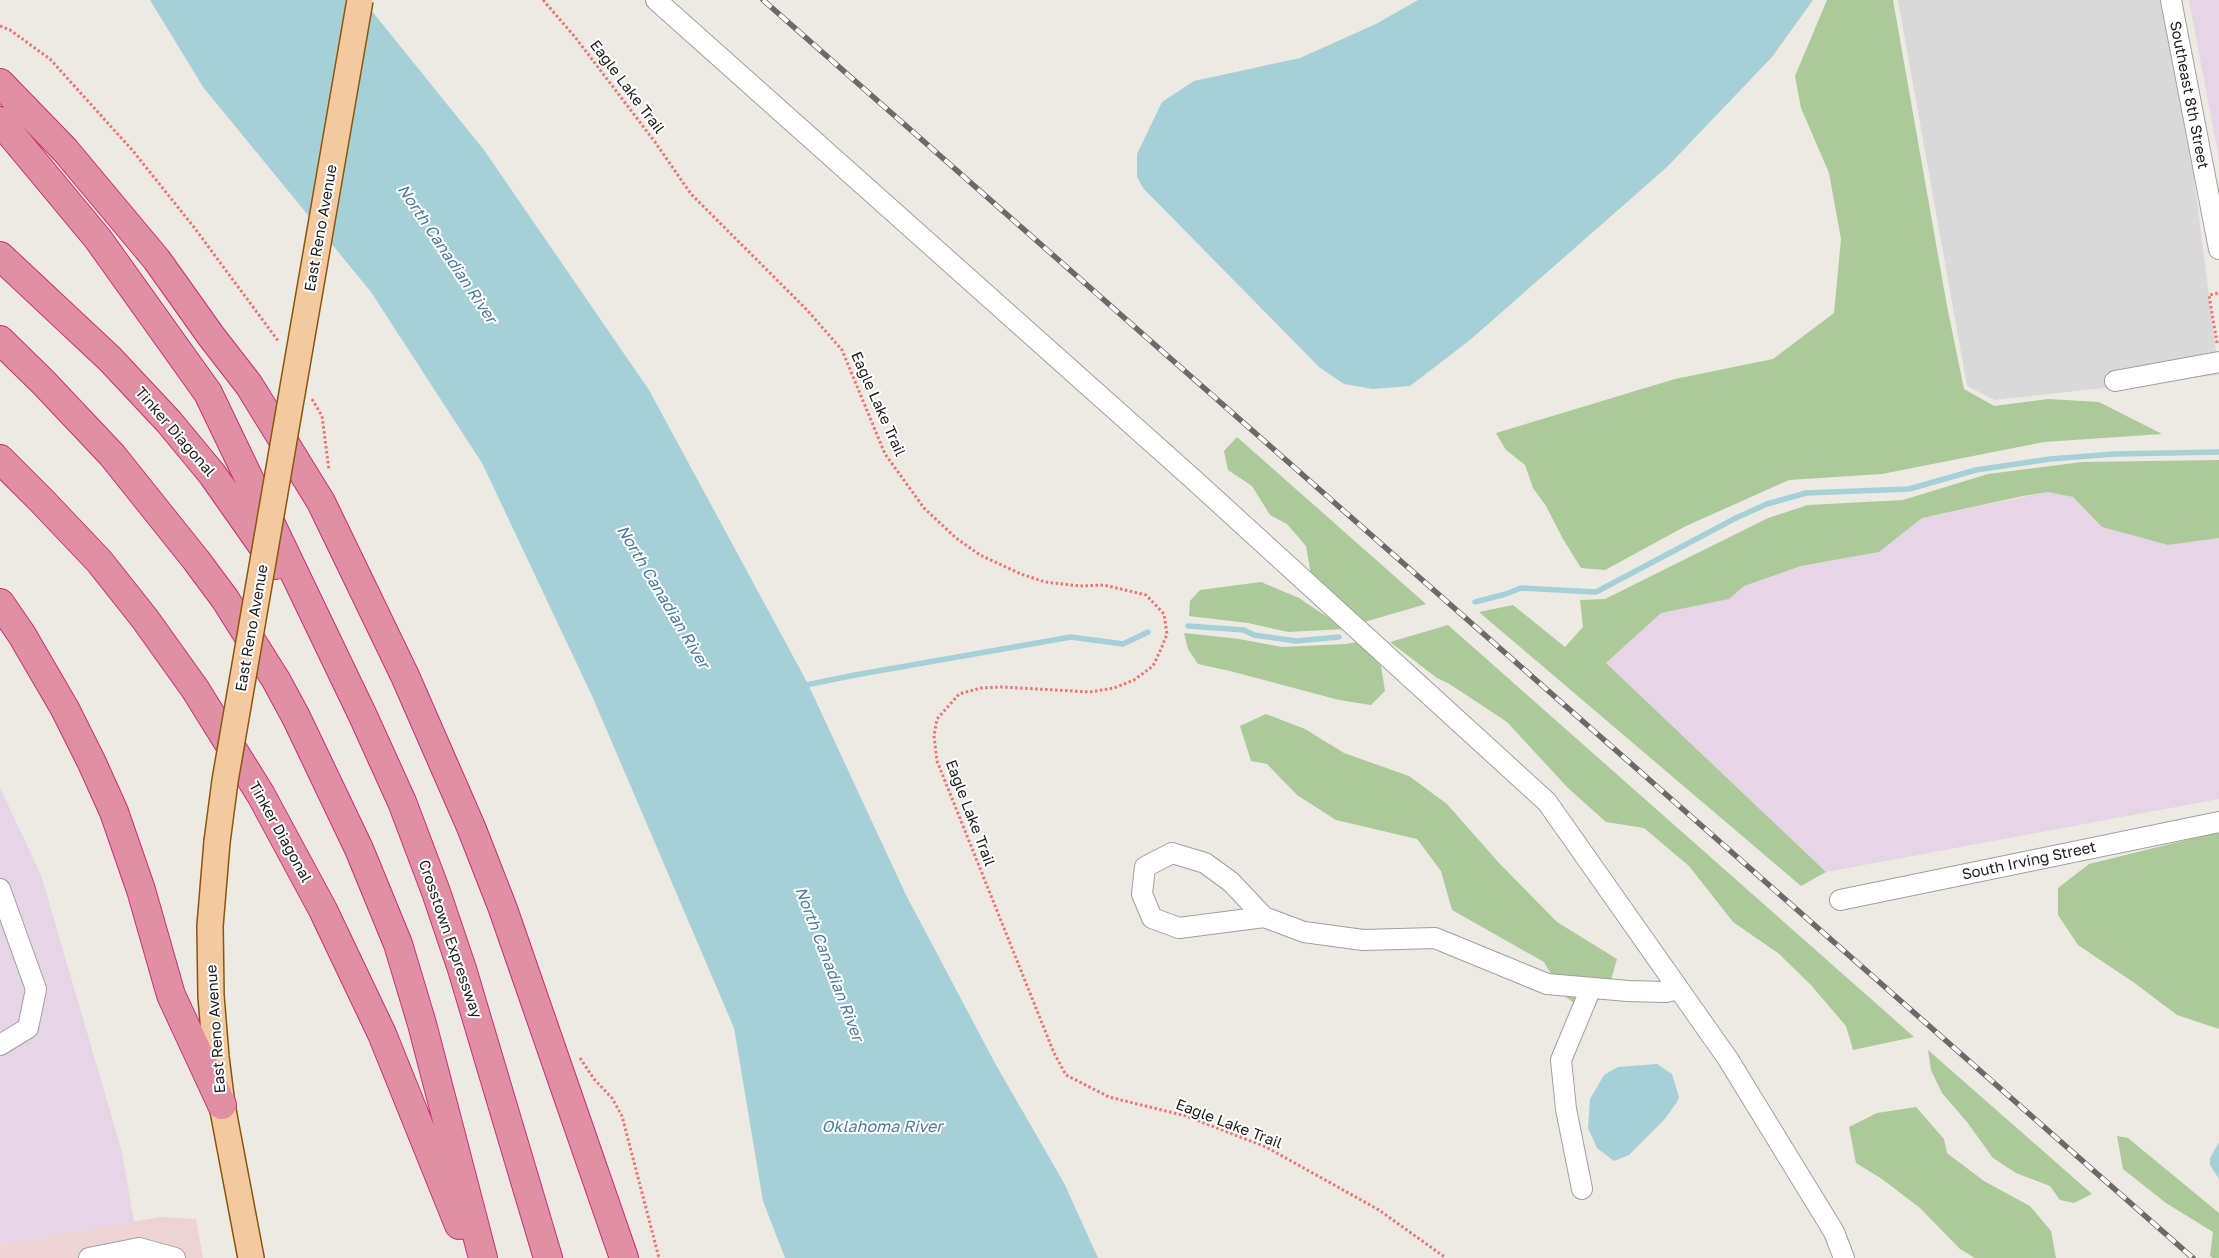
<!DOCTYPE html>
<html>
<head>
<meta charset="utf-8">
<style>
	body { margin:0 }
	canvas { display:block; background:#ede9e3 }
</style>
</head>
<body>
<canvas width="2219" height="1258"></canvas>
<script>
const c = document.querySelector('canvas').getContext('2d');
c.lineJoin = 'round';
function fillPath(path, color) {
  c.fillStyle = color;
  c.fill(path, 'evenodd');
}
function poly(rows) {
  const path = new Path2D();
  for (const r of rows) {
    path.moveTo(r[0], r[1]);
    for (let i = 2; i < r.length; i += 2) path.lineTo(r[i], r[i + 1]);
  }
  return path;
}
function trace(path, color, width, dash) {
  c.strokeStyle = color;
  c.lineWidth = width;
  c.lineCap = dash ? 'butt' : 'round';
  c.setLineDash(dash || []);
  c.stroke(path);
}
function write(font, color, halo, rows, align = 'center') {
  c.font = font + ' "Golos Text",sans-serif';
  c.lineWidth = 4;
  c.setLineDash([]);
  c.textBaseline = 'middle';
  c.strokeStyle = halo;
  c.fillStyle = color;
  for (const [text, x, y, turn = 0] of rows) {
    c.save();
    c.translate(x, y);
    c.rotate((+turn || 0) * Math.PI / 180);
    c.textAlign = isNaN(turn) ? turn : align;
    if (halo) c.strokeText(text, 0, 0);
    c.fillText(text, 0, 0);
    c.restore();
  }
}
const residential = poly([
	[1898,0,2163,0,2190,146,2219,375,1995,400,1967,386]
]);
const commercial = poly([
	[160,1217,196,1219,203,1258,0,1258,0,1245]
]);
const industrial = poly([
	[2189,0,2219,0,2219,159],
	[2048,492,2073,497,2102,527,2168,545,2219,538,2219,799,1826,872,1606,663,1661,613,1728,599,1743,586,1801,566,1879,552,1922,518],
	[0,788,41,875,122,1152,134,1222,0,1245]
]);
const forest = poly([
	[1827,0,1893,0,1947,306,1964,389,1994,406,2048,399,2099,402,2162,434,2044,442,1882,474,1789,480,1686,526,1605,570,1581,568,1563,539,1546,506,1533,488,1525,465,1506,450,1496,433,1675,379,1773,359,1834,313,1841,239,1829,173,1801,108,1795,76],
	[1237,437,1426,604,1361,623,1311,575,1306,546,1287,524,1270,515,1252,486,1228,470,1224,451],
	[2219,460,2219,538,2168,545,2102,527,2073,497,2048,492,2023,496,1922,518,1879,552,1801,566,1744,586,1729,599,1661,613,1606,663,1826,872,1801,886,1479,612,1513,605,1565,647,1583,627,1580,600,1605,599,1768,518,1808,505,1903,500,1988,474,2082,462],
	[1261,582,1299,598,1345,629,1288,632,1248,623,1189,616,1190,601,1200,590],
	[1448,625,1914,1037,1853,1050,1846,1026,1810,984,1778,953,1733,922,1689,866,1644,828,1606,822,1568,788,1507,722,1448,683,1437,678,1390,642],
	[1184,633,1239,639,1282,647,1345,644,1358,642,1381,666,1385,691,1371,705,1339,700,1230,671,1198,664,1188,649],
	[1266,714,1305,729,1344,753,1409,776,1447,804,1499,863,1557,922,1617,959,1608,990,1585,1010,1564,996,1544,962,1452,910,1441,871,1417,839,1336,820,1297,795,1267,764,1251,761,1240,726],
	[2219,832,2219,1029,2177,1015,2136,984,2078,945,2058,915,2058,888,2089,864],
	[1928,1050,2092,1194,2074,1203,2060,1200,2050,1186,2016,1173,1993,1158,1967,1122,1942,1093,1931,1070],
	[1916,1107,1944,1139,1947,1153,1984,1181,2030,1206,2051,1231,2056,1258,1975,1258,1960,1249,1920,1208,1882,1179,1856,1163,1849,1127,1877,1113],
	[2117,1136,2128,1138,2219,1213,2219,1258,2213,1258,2210,1256,2213,1232,2166,1203,2123,1169]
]);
const water = poly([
	[150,0,363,0,484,150,649,390,808,684,906,895,996,1065,1064,1183,1098,1258,785,1258,763,1201,734,1028,593,698,482,463,371,292,203,87],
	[1418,0,1813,0,1772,57,1667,167,1470,340,1410,386,1373,389,1344,384,1319,367,1143,188,1137,177,1137,154,1162,102,1194,81,1300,58,1376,24],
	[1657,1064,1672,1074,1679,1097,1677,1102,1664,1120,1629,1155,1614,1161,1597,1148,1588,1128,1590,1099,1604,1075,1618,1067],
	[2219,1142,2219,1179,2210,1165,2210,1158]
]);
const stream = poly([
	[1475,602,1506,594,1521,588,1596,592,1736,518,1767,504,1806,493,1909,489,1976,470,2050,459,2115,454,2219,452],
	[1188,626,1244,630,1254,635,1296,641,1339,637],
	[801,686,855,675,1071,637,1123,644,1148,632]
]);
const path = poly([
	[543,0,575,37,655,142,691,194,807,310,842,350,885,454,924,508,956,538,980,555,1021,574,1045,582,1080,586,1104,585,1146,595,1164,614,1167,634,1161,649,1153,666,1134,680,1114,688,1090,692,1002,687,981,688,959,694,937,719,934,736,937,761,1054,1053,1066,1075,1109,1097,1186,1116,1266,1147,1379,1210,1446,1258],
	[0,26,10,30,50,59,133,151,193,226,279,342],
	[2217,343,2209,295,2219,293],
	[312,399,322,416,329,470],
	[580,1058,594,1079,612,1098,622,1116,659,1258]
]);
const minor = poly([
	[656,0,1193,479,1547,802,1728,1059,1834,1232,1844,1258],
	[2171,0,2219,249],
	[2115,381,2219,362],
	[0,889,36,989,28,1028,0,1045],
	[1840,900,2219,822],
	[1264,917,1179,928,1152,918,1142,894,1145,867,1172,853,1205,863,1231,882,1264,917,1304,932,1363,940,1435,938,1547,984,1628,991,1666,992,1678,989],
	[1582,1189,1566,1109,1561,1060,1591,988],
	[89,1258,139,1248,175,1258]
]);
const major = poly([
	[217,842,210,926,211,996,216,1057,222,1105,251,1258]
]);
const highway = poly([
	[0,83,65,150,157,260,211,336,249,385,321,502,405,676,471,827,503,909,624,1258],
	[0,121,98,239,208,393,363,716,402,802,436,892,462,969,548,1258],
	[0,256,110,359,169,422,212,474,276,565],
	[0,340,43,382,112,455,196,560,225,599,276,680,296,717,359,849,398,944,422,1024,483,1258],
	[0,459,42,501,99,561,145,619,195,689,261,795,323,910,382,1034,459,1225],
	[0,603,22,635,65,709,92,763,114,812,141,890,171,995,222,1105]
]);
const rail = poly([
	[763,0,2193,1258]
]);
const majorBridge = poly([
	[217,842,225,781,360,0]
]);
const streetNames = [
	["Eagle Lake Trail",627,87,53],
	["Southeast 8th Street",2189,95,79],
	["East Reno Avenue",321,228,-80],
	["Eagle Lake Trail",878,404,66],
	["Tinker Diagonal",175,432,49],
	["East Reno Avenue",252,628,-80],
	["Eagle Lake Trail",970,813,69],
	["Tinker Diagonal",280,832,61],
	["South Irving Street",2029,861,-12],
	["Crosstown Expressway",450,939,71],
	["East Reno Avenue",216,1029,-94],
	["Eagle Lake Trail",1229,1124,21]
];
const waterNames = [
	["North Canadian River",447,254,56],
	["North Canadian River",663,597,59],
	["North Canadian River",829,964,69],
	["Oklahoma River",882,1127]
];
fillPath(residential, '#dad9d9');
fillPath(commercial, '#edd3d4');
fillPath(industrial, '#e6d5e4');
fillPath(forest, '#acc99a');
fillPath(water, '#a6d0d8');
trace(stream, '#a6d0d8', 5.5);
trace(minor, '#a0a0a0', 22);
trace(major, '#8a560a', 28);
trace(highway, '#cb3071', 30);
trace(path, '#f07471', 3, [2.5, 2.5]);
trace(minor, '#fff', 20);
trace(major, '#f5c9a0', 25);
trace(highway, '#e08fa4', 28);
trace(rail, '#6a6a6a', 5.5);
trace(rail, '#fff', 4, [11]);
trace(majorBridge, '#8a560a', 28, []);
trace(majorBridge, '#f5c9a0', 25);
write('15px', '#1c1c1c', '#fff', streetNames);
write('italic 16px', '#4d7b9e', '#fff', waterNames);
</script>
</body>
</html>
